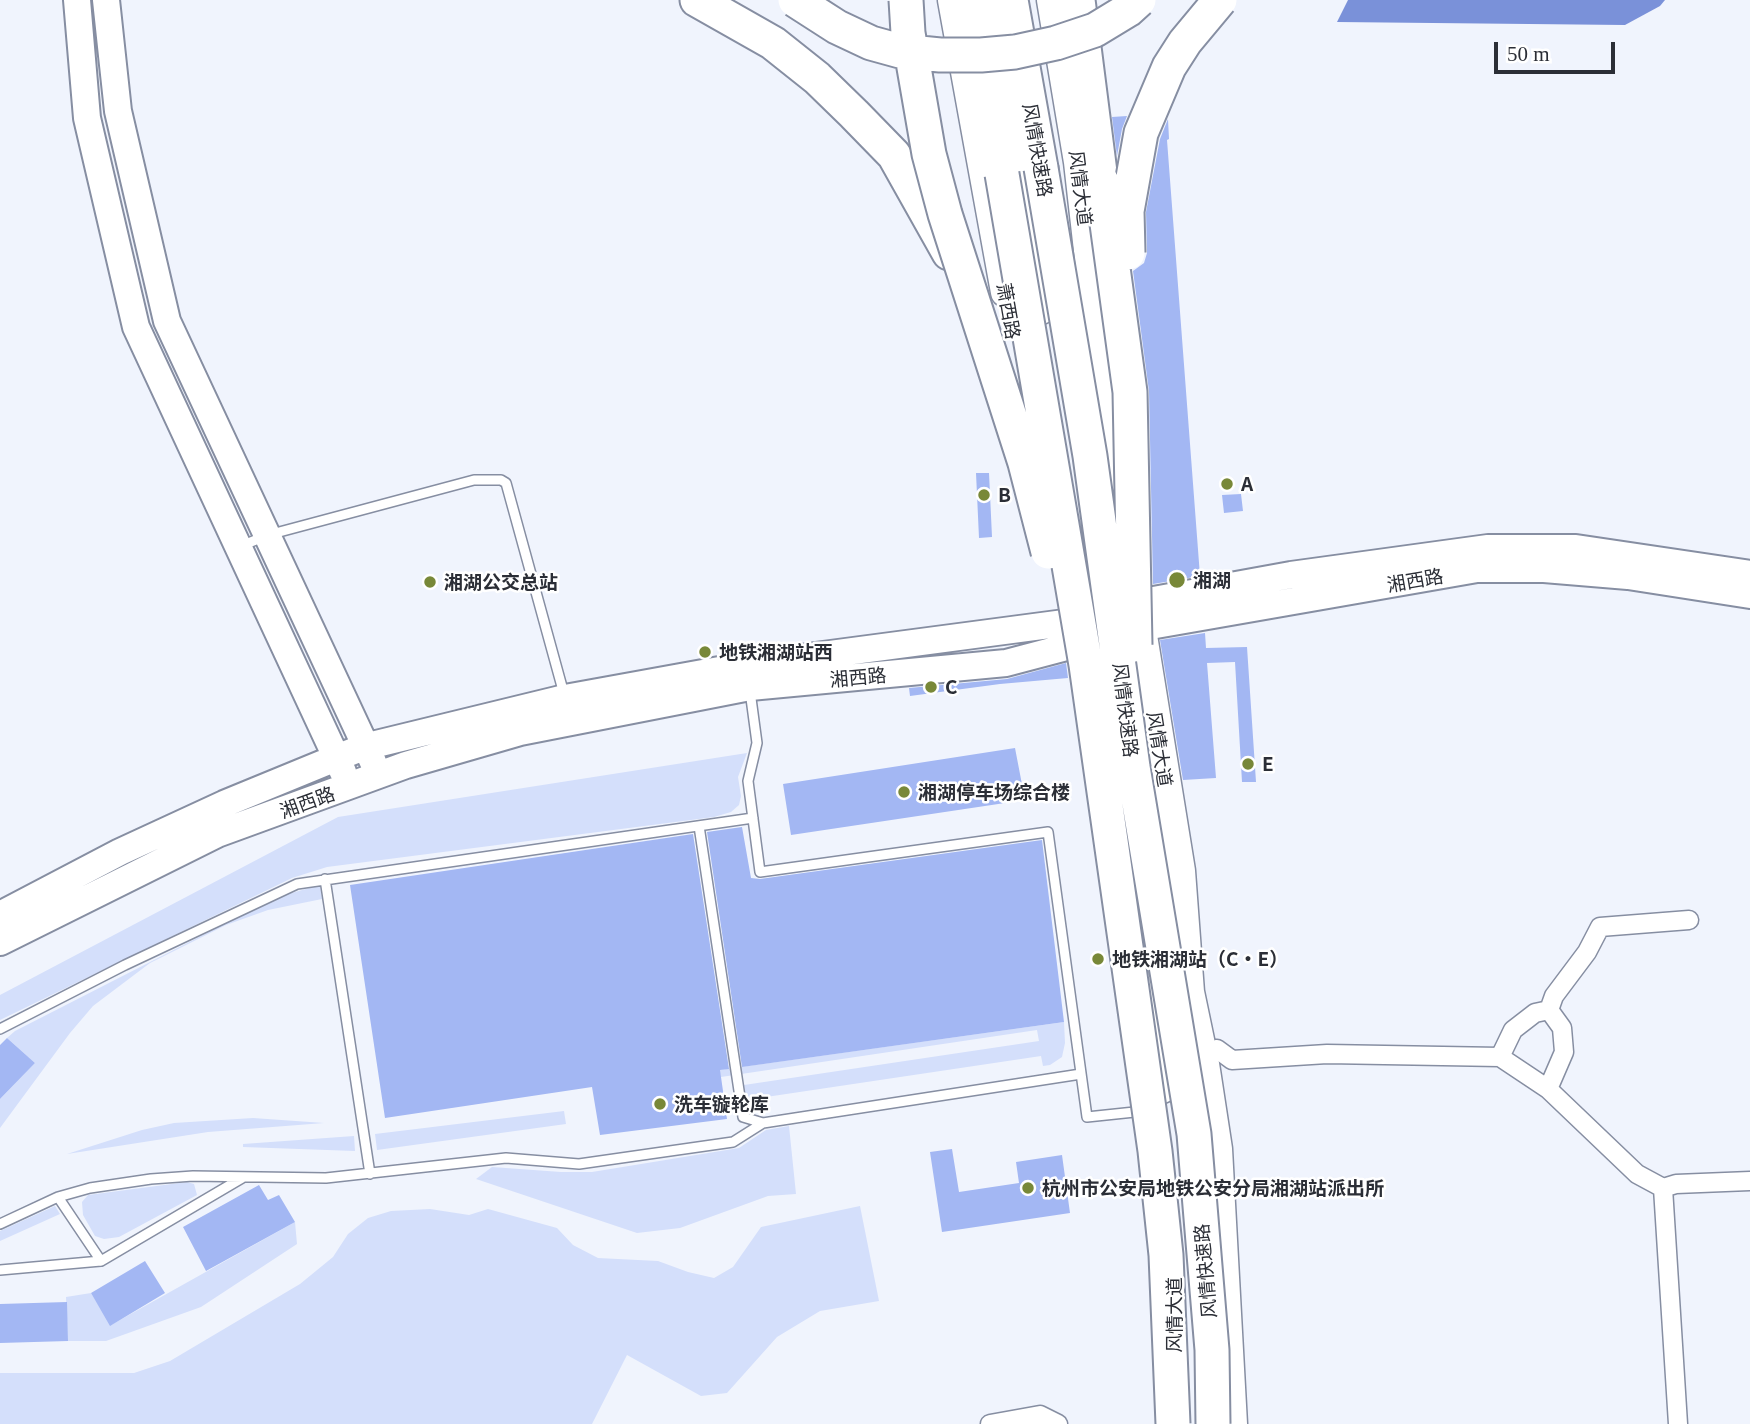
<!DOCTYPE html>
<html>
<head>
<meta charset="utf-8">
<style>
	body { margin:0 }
	#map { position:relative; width:1750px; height:1424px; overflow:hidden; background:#f0f4fd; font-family:Georgia,serif }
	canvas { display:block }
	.scale { position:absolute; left:1494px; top:42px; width:121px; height:32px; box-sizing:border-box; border:4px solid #2b2e36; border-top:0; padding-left:9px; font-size:21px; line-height:24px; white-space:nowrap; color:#2b2e36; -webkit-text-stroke:5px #fff; paint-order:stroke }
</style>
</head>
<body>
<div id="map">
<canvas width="1750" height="1424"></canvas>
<div class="scale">50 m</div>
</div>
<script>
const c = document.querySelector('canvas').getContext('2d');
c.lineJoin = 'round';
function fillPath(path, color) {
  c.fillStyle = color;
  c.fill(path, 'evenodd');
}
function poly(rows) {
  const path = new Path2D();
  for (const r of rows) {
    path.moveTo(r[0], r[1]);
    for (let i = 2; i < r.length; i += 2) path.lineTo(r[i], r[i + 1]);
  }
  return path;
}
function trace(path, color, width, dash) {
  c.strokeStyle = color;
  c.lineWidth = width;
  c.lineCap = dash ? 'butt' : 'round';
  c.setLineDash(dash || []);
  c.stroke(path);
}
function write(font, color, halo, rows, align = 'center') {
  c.font = font + ' Georgia,"Noto Sans SC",serif';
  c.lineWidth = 5;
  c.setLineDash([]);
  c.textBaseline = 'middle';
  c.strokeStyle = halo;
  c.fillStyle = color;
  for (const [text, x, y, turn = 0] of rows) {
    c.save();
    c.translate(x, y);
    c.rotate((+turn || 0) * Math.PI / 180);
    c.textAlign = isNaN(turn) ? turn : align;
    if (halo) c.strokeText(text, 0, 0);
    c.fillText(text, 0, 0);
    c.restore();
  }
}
const green = poly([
	[747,753,738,777,741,796,739,805,731,812,714,817,327,867,292,878,0,1020,0,995,338,817],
	[320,885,322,899,268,910,226,925,150,963,93,1006,70,1033,0,1128,0,1099,35,1063,7,1038,15,1031,244,914,288,894],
	[1064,1022,1065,1043,1062,1057,1050,1065,1043,1066,1041,1056,746,1100,744,1085,1039,1041,1037,1030,721,1077,719,1070],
	[564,1111,566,1124,377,1150,375,1134],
	[253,1118,324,1123,208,1132,67,1154,142,1130,174,1123],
	[789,1126,796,1194,768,1196,680,1228,637,1233,476,1179,492,1167,561,1172,592,1172,739,1148,766,1130],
	[354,1136,355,1151,243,1147,243,1144],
	[187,1182,194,1184,197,1195,119,1237,104,1239,95,1236,83,1215,82,1202,88,1195],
	[55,1206,60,1214,0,1241,0,1231],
	[860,1206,879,1301,820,1311,777,1337,727,1393,701,1396,627,1355,592,1424,0,1424,0,1373,134,1373,170,1361,300,1284,333,1257,348,1234,368,1218,391,1211,430,1209,469,1215,488,1209,557,1228,573,1245,598,1258,658,1261,688,1272,714,1278,733,1267,761,1227],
	[295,1222,297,1244,201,1307,106,1341,68,1341,66,1297,91,1293,111,1325]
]);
const water = poly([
	[1348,0,1665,0,1660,6,1625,25,1337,22]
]);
const building = poly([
	[1127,116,1122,129,1117,156,1112,117],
	[1168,119,1169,139,1167,140,1200,576,1153,584,1149,391,1133,271,1144,263,1147,253,1146,212,1160,139],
	[976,473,989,473,992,537,979,538],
	[1241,494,1243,511,1224,513,1222,495],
	[1205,633,1206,648,1247,647,1256,782,1242,782,1235,662,1207,663,1216,778,1183,780,1160,640],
	[1066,663,1068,678,1000,684,910,696,909,688,1007,679],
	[1015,748,1025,800,791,835,783,784],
	[742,827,751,878,760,879,1042,840,1064,1022,742,1067,707,832],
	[693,834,729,1069,720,1070,727,1119,600,1135,592,1087,385,1118,350,885],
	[7,1038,35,1063,0,1099,0,1045],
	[952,1149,959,1192,1019,1183,1016,1162,1062,1155,1070,1213,942,1232,930,1152],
	[259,1185,268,1200,279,1195,295,1222,206,1271,183,1227],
	[145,1261,165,1293,110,1326,91,1293],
	[67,1302,68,1341,0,1343,0,1304]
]);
const lane = poly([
	[241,546,268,535,474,480,501,480,506,483,564,694],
	[750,691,757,743,748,781,760,872,1048,832,1087,1117,1144,1111],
	[699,826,743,1117,763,1123],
	[325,879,370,1174],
	[0,1029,125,965,297,884,753,818],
	[58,1197,101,1261,242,1178],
	[0,1224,58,1197,90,1188,151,1179,193,1176,326,1178,506,1158,579,1164,733,1142,763,1123,1081,1074],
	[0,1270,101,1261]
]);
const street = poly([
	[1549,1010,1554,996,1587,952,1600,927,1689,920],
	[1217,1049,1232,1060,1327,1054,1500,1057,1548,1089,1637,1174,1663,1188,1676,1184,1750,1181],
	[1500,1057,1513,1030,1535,1013,1549,1010],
	[1548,1089,1564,1052,1562,1028,1549,1010],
	[1663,1188,1678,1424],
	[990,1424,1040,1415,1058,1424]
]);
const secondary = poly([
	[77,0,87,118,136,327,343,772],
	[106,0,118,111,167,321,373,762],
	[0,915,120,852,224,804,336,758,364,747,565,698,747,665,1072,622,1107,615,1137,603,1291,575,1488,548,1576,548,1750,574],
	[0,942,217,834,406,765,520,732,750,687,1006,663,1078,644,1110,633,1477,569,1544,569,1628,576,1750,595]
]);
const primary = poly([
	[953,0,1006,292],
	[993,0,1041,309],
	[1052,0,1079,162,1120,524],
	[1139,617,1180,871,1189,992,1204,1064,1217,1149,1232,1424],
	[1131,881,1147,959,1162,1088]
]);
const highway = poly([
	[697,0,773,43,817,78,854,114,894,155,949,253],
	[971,0,1002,174],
	[1011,0,1041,168],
	[1078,0,1101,180]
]);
const highwayBridge = poly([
	[795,0,837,27,871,43,900,51,940,55,981,55,1015,52,1056,43,1095,30,1128,10,1139,0],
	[906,0,908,33,929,154,945,214,1025,463,1048,552],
	[1041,168,1090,456,1133,767,1194,1134,1212,1350,1213,1424],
	[1002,174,1086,665,1155,1151,1166,1255,1173,1424],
	[1101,180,1130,392,1135,645],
	[1128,253,1127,211,1141,133,1169,67,1185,42,1220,0]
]);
const markers = [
	[1227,484,7,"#788838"],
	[984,495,7,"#788838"],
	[1177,580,9,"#788838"],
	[430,582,7,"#788838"],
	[705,652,7,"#788838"],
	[931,687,7,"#788838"],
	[1248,764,7,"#788838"],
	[904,792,7,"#788838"],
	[1098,959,7,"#788838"],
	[660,1104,7,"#788838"],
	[1028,1188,7,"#788838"]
];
const streetNames = [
	["风情快速路",1038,150,80],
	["风情大道",1081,188,83],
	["萧西路",1009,311,80],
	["湘西路",1415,580,-10],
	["湘西路",858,677,-5],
	["风情快速路",1126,710,83],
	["风情大道",1160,749,81],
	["湘西路",307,802,-20],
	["风情快速路",1205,1271,-95],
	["风情大道",1174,1315,-90]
];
const poiNames = [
	["A",1241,484],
	["B",998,495],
	["湘湖",1193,580],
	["湘湖公交总站",444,582],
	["地铁湘湖站西",719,652],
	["C",945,687],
	["E",1262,764],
	["湘湖停车场综合楼",918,792],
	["地铁湘湖站（C·E）",1112,959],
	["洗车镟轮库",674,1104],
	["杭州市公安局地铁公安分局湘湖站派出所",1042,1188]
];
fillPath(green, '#d4dffb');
fillPath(water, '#7a91d9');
fillPath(building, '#a3b7f3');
trace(lane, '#868ea2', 12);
trace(street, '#868ea2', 21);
trace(secondary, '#868ea2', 30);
trace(primary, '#868ea2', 33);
trace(highway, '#868ea2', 37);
trace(lane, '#fff', 9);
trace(street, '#fff', 18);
trace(secondary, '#fff', 26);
trace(primary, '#fff', 30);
trace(highway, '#fff', 33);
trace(highwayBridge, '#868ea2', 37, []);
trace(highwayBridge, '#fff', 33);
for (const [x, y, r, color] of markers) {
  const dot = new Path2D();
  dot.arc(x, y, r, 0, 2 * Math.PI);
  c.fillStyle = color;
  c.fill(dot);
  trace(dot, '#fff', 2.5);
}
write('19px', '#2b2e36', '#fff', streetNames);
write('bold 19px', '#2b2e36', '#fff', poiNames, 'left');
</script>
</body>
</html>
